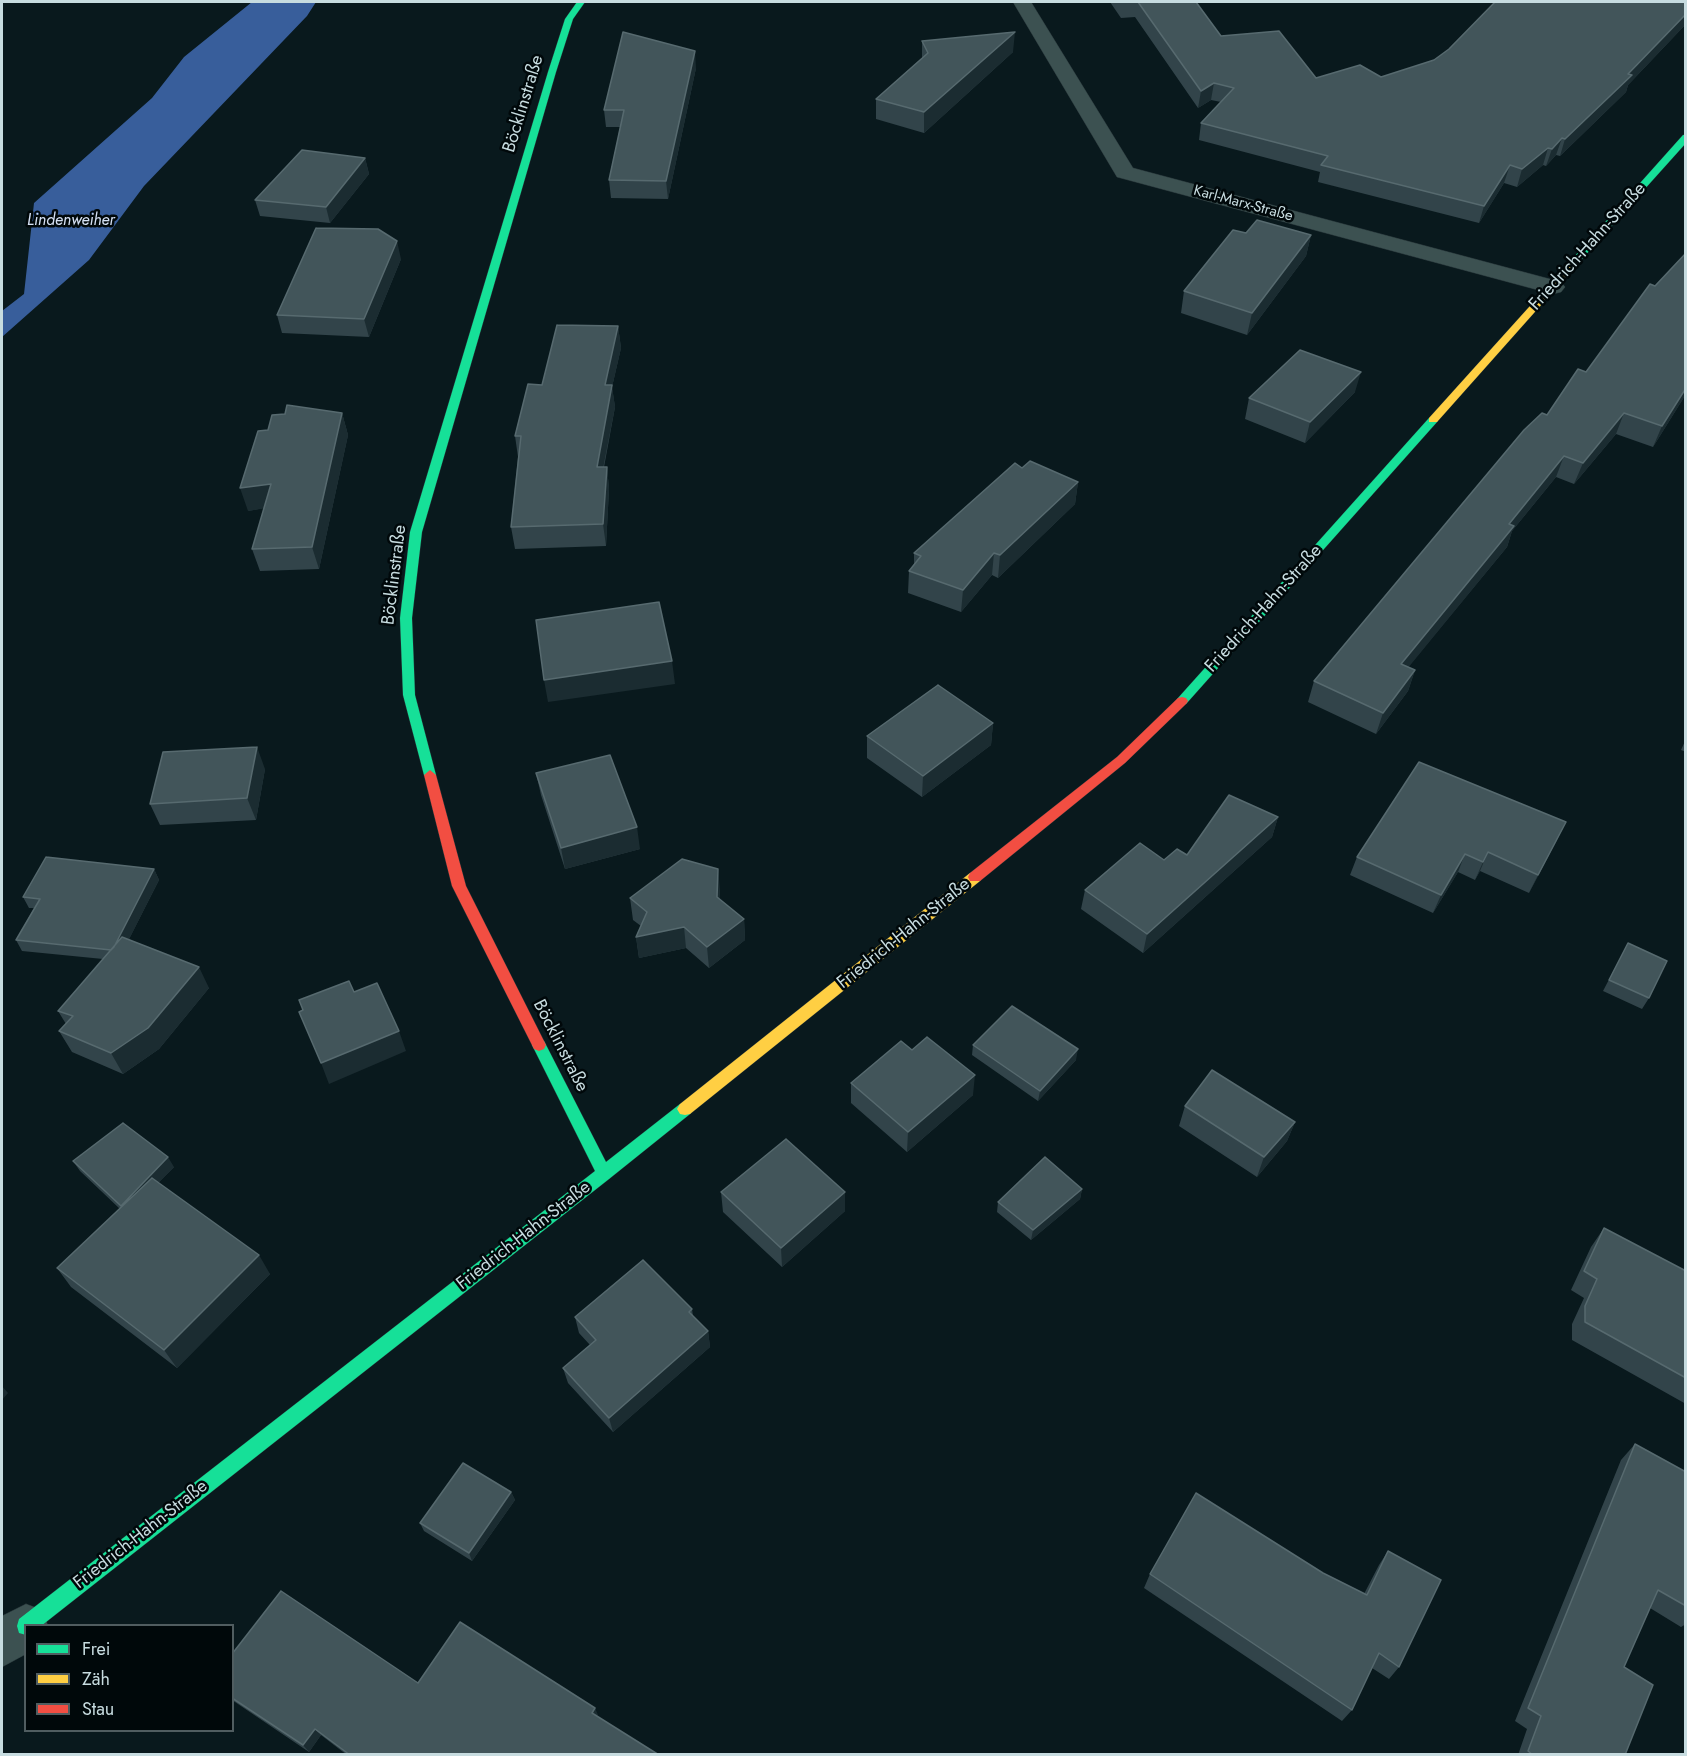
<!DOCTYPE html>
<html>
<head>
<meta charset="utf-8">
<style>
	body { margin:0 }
	#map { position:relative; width:1687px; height:1756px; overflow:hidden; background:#09191d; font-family:Jost,sans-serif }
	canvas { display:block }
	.frame { position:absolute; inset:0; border:3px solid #c7dce0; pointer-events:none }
	.legend { position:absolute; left:24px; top:1624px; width:210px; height:108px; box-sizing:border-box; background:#00080a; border:2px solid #505d60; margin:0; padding:8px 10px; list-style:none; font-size:18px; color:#c7dce0 }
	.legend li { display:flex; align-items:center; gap:12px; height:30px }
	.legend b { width:30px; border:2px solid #505d60 }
</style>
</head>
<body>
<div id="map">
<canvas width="1687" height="1756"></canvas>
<div class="frame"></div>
<ul class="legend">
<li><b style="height:8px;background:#16e098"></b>Frei</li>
<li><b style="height:8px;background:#ffcf43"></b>Zäh</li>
<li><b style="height:8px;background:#f24e42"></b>Stau</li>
</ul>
</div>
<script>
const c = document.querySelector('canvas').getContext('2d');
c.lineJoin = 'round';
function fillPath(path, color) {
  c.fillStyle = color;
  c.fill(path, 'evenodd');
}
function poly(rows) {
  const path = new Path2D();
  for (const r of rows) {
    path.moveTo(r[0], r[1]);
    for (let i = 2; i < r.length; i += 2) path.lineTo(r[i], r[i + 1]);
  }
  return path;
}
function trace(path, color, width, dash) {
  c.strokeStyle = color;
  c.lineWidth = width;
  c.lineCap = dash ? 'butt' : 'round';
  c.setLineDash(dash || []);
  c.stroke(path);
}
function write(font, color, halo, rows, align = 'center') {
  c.font = font + ' Jost,sans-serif';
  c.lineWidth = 5;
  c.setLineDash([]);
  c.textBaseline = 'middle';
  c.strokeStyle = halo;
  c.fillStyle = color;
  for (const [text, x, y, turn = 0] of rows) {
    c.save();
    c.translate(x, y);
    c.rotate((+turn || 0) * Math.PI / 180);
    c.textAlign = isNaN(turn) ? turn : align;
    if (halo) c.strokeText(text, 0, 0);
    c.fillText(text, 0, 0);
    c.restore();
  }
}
const water = poly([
	[252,2,316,2,307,16,144,186,89,260,2,337,2,311,24,294,34,203,152,98,184,57]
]);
const street = poly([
	[1013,2,1031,2,1133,168,1561,282,1565,287,1561,292,1553,294,1117,177,1013,2],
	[26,1604,42,1610,48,1626,26,1626,26,1654,2,1667,2,1616,26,1604]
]);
const fast = poly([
	[577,2,585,2,573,19,556,72,422,532,412,618,415,695,436,775,430,780,424,775,403,695,400,618,410,532,548,72,565,19,577,2],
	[1683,135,1686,135,1686,143,1572,270,1566,270,1566,266,1683,135],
	[1433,417,1438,420,1437,422,1186,704,1178,704,1176,701,1178,698,1429,418,1433,417],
	[539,1039,544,1041,606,1162,680,1104,685,1103,690,1104,693,1109,690,1114,609,1179,41,1626,26,1626,26,1635,19,1633,17,1626,19,1619,595,1171,532,1045,534,1041,539,1039]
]);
const slow = poly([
	[1566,266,1574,268,1437,422,1429,422,1429,418,1566,266],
	[975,872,980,873,982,877,980,881,690,1114,685,1115,680,1114,677,1109,680,1104,970,873,975,872]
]);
const jam = poly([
	[1182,697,1186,698,1188,701,1186,704,1125,763,980,881,970,881,968,877,970,873,1117,757,1178,698,1182,697],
	[430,770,436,775,466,886,546,1045,544,1049,539,1051,534,1049,452,886,424,775,430,770]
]);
const wall = poly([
	[1110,2,1196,2,1221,36,1316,78,1381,77,1686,2,1686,24,1628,85,1626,92,1560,156,1556,155,1546,166,1543,165,1517,187,1504,183,1479,223,1318,182,1320,172,1199,140,1201,123,1221,102,1211,100,1198,108,1135,17,1121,18],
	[922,41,1013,52,924,133,876,119,876,99,922,58],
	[696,68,668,199,611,198,609,180,620,127,606,127,604,110],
	[365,158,369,174,330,223,260,216,255,200],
	[1246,233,1311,235,1306,256,1247,335,1181,313,1184,291],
	[1686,253,1686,394,1653,447,1616,434,1574,484,1556,477,1512,531,1507,547,1408,667,1415,670,1408,691,1376,734,1308,702,1314,681,1586,372,1655,286],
	[401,259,369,337,282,333,277,315],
	[618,326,621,348,612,387,615,407,604,467,607,467,609,489,606,546,515,549,511,527,518,457,515,436,542,385],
	[1355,392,1305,443,1245,419,1249,398],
	[342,413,348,435,319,569,260,571,252,549,264,508,248,511,268,430],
	[1022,468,1078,482,1075,504,998,578,992,575,961,612,908,593,909,571,914,565,914,553],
	[993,723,991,745,922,797,867,758,867,736],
	[1686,739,1686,752,1681,750],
	[265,769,256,820,160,825,150,804],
	[536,773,640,849,565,869,541,795],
	[1278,817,1272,837,1143,953,1081,909,1085,890,1164,860,1187,855],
	[1557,840,1529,893,1480,871,1475,880,1458,872,1433,913,1350,875,1357,857],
	[154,869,159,880,129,939,209,988,159,1049,123,1074,72,1052,59,1031,66,1024,58,1011,103,959,22,951,16,940,34,908,29,908,23,897],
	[720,890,719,899,744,919,745,940,709,968,686,948,639,958,636,937,641,926,633,920,630,898],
	[1628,943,1649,998,1642,1009,1603,991],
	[973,1045,1076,1060,1038,1101,972,1055],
	[851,1083,973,1095,907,1152,851,1103],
	[1185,1106,1295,1122,1287,1141,1257,1177,1179,1126],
	[73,1161,174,1167,158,1183,270,1274,177,1368,71,1287,57,1268,120,1209,80,1171],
	[1082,1189,1080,1199,1031,1240,997,1212,998,1202],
	[721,1192,845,1211,782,1267,723,1212],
	[1604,1228,1686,1271,1686,1404,1572,1340,1572,1324,1584,1298,1571,1290,1591,1247],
	[692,1309,693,1316,708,1331,710,1347,613,1432,568,1383,563,1368,590,1345,579,1333,575,1317],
	[1635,1444,1686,1472,1686,1624,1681,1627,1650,1608,1624,1667,1625,1755,1518,1755,1527,1729,1515,1721,1621,1460],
	[511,1492,515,1500,472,1561,424,1531,420,1523],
	[1388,1551,1399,1667,1389,1679,1372,1668,1352,1710,1342,1721,1144,1588,1150,1574,1323,1573,1364,1594,1379,1565],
	[232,1654,418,1683,595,1708,597,1716,659,1755,347,1755,321,1735,309,1752,232,1700]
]);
const shadedWall = poly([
	[1686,14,1686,24,1628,85,1626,92,1560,156,1565,139],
	[1015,32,1013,52,924,133,924,112],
	[695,51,696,68,668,199,666,181],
	[1214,83,1211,100,1198,108,1201,91],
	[1562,138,1556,155,1546,166,1552,149],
	[1548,148,1543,165,1517,187,1522,169],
	[365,158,369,174,330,223,326,207],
	[1510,165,1504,183,1479,223,1484,206],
	[1311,235,1306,256,1247,335,1252,313],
	[397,241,401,259,369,337,364,319],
	[618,326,621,348,612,387,615,407,599,489,597,467,605,385],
	[1361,372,1355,392,1305,443,1310,422],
	[1686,388,1686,394,1653,447,1662,426],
	[342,413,348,435,319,569,312,547],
	[1624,413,1616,434,1574,484,1583,463],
	[1564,456,1556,477,1512,531,1507,547,1394,685,1401,664,1509,524],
	[607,467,609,489,606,546,603,524],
	[1078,482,1075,504,998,578,1000,555],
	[271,484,278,506,248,511,240,488],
	[994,553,992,575,961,612,963,590],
	[672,661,675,684,548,702,544,680],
	[1415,670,1408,691,1376,734,1383,713],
	[993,723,991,745,922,797,923,776],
	[257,747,265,769,256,820,247,798],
	[1278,817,1272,837,1143,953,1147,934],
	[1566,822,1557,840,1529,893,1538,875],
	[637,827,640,849,565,869,561,848],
	[1488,852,1480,871,1475,880,1483,862],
	[1465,854,1458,872,1433,913,1441,895],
	[154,869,159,880,118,961,112,950],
	[718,869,720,890,719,918,717,897],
	[744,919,745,940,709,968,707,947],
	[684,927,686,948,639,958,636,937],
	[199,967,209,988,159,1049,123,1074,111,1053],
	[399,1031,406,1051,329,1084,321,1063],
	[1078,1049,1076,1060,1038,1101,1040,1091],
	[975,1075,973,1095,907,1152,908,1132],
	[1295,1122,1287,1141,1257,1177,1264,1157],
	[168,1157,174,1167,127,1215,121,1206],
	[1082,1189,1080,1199,1031,1240,1033,1230],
	[845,1192,845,1211,782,1267,781,1248],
	[259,1255,270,1274,177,1368,164,1350],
	[708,1331,710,1347,613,1432,609,1418],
	[2,1386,8,1393,2,1400],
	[511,1492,515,1500,472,1561,469,1553],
	[595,1708,598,1715,595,1719,592,1713],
	[315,1729,321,1735,309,1752,303,1745]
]);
const building = poly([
	[1138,2,1196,2,1221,36,1279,31,1316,78,1360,65,1381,77,1434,60,1449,49,1495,2,1686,2,1686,14,1628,74,1632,75,1565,139,1562,138,1552,149,1548,148,1522,169,1510,165,1484,206,1321,165,1328,156,1201,123,1234,88,1214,83,1201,91,1138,2],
	[623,32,695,51,666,181,609,180,624,110,604,110,623,32],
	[1015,32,924,112,876,99,928,53,922,41,1015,32],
	[302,150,365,158,326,207,255,200,302,150],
	[1257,220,1311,235,1252,313,1184,291,1233,230,1246,233,1257,220],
	[316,228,378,229,397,241,364,319,277,315,316,228],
	[1686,253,1686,388,1662,426,1624,413,1583,463,1564,456,1509,524,1514,526,1401,664,1415,670,1383,713,1314,681,1524,430,1542,413,1547,415,1578,369,1586,372,1650,284,1655,286,1686,253],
	[557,325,618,326,605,385,612,385,597,467,607,467,603,524,511,527,521,436,515,436,528,384,542,385,557,325],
	[1300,350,1361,372,1310,422,1249,398,1300,350],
	[287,405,342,413,312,547,252,549,271,484,240,488,258,431,268,430,272,415,285,414,287,405],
	[1030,461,1078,482,1000,555,994,553,963,590,909,571,921,556,914,553,1015,463,1022,468,1030,461],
	[659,602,672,661,544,680,536,620,659,602],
	[938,685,993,723,923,776,867,736,938,685],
	[257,747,247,798,150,804,163,752,257,747],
	[610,755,637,827,561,848,536,773,610,755],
	[1419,762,1566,822,1538,875,1488,852,1483,862,1465,854,1441,895,1357,857,1419,762],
	[1229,795,1278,817,1147,934,1085,890,1140,843,1164,860,1177,849,1187,855,1229,795],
	[46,857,154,869,114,947,111,950,16,940,40,899,23,897,46,857],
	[682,859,718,869,717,897,744,919,707,947,684,927,636,937,647,912,630,898,682,859],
	[122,937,199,967,148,1028,111,1053,59,1031,73,1016,58,1011,122,937],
	[1628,943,1667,961,1649,998,1609,980,1628,943],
	[349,981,354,992,377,983,399,1031,321,1063,299,1012,303,1010,299,1000,349,981],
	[1012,1006,1078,1049,1040,1091,973,1045,1012,1006],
	[927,1037,975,1075,908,1132,851,1083,901,1041,912,1050,927,1037],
	[1212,1070,1295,1122,1264,1157,1185,1106,1212,1070],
	[123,1123,168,1157,121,1206,73,1161,123,1123],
	[786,1139,845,1192,781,1248,721,1192,786,1139],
	[1045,1157,1082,1189,1033,1230,998,1202,1045,1157],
	[152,1178,259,1255,164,1350,57,1268,152,1178],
	[1604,1228,1686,1271,1686,1378,1585,1322,1585,1306,1597,1279,1584,1271,1604,1228],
	[643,1260,692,1309,689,1312,708,1331,609,1418,563,1368,596,1340,575,1317,643,1260],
	[1635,1444,1686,1472,1686,1606,1658,1590,1624,1667,1653,1685,1625,1755,1533,1755,1528,1751,1541,1716,1528,1708,1635,1444],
	[463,1463,511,1492,469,1553,420,1523,463,1463],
	[1196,1493,1323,1573,1367,1595,1388,1551,1441,1580,1399,1667,1379,1653,1352,1710,1150,1574,1196,1493],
	[281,1591,418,1683,460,1622,595,1708,592,1713,659,1755,350,1755,315,1729,303,1745,232,1698,232,1654,281,1591]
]);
const farStreetnames = [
	["Karl-Marx-Straße",1243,204,15]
];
const farWaternames = [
	["Lindenweiher",71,221]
];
const streetNames = [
	["Böcklinstraße",524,104,-73],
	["Friedrich-Hahn-Straße",1588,247,-48],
	["Böcklinstraße",395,575,-83],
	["Friedrich-Hahn-Straße",1264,609,-48],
	["Friedrich-Hahn-Straße",904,934,-39],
	["Böcklinstraße",560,1046,63],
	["Friedrich-Hahn-Straße",524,1236,-38],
	["Friedrich-Hahn-Straße",141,1535,-38]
];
fillPath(water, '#385e9b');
trace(street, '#253337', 1);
trace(fast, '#253337', 1);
trace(slow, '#253337', 1);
trace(jam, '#253337', 1);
fillPath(street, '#3c5151');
fillPath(fast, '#16e098');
fillPath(slow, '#ffcf43');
fillPath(jam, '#f24e42');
fillPath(wall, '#32444a');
fillPath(shadedWall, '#1b2c31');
fillPath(building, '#42555a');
trace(building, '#576a6f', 1.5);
write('15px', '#c7dce0', '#00080a', farStreetnames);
write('italic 16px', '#d5e1f4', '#00080a', farWaternames);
write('18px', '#c7dce0', '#00080a', streetNames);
</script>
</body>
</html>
